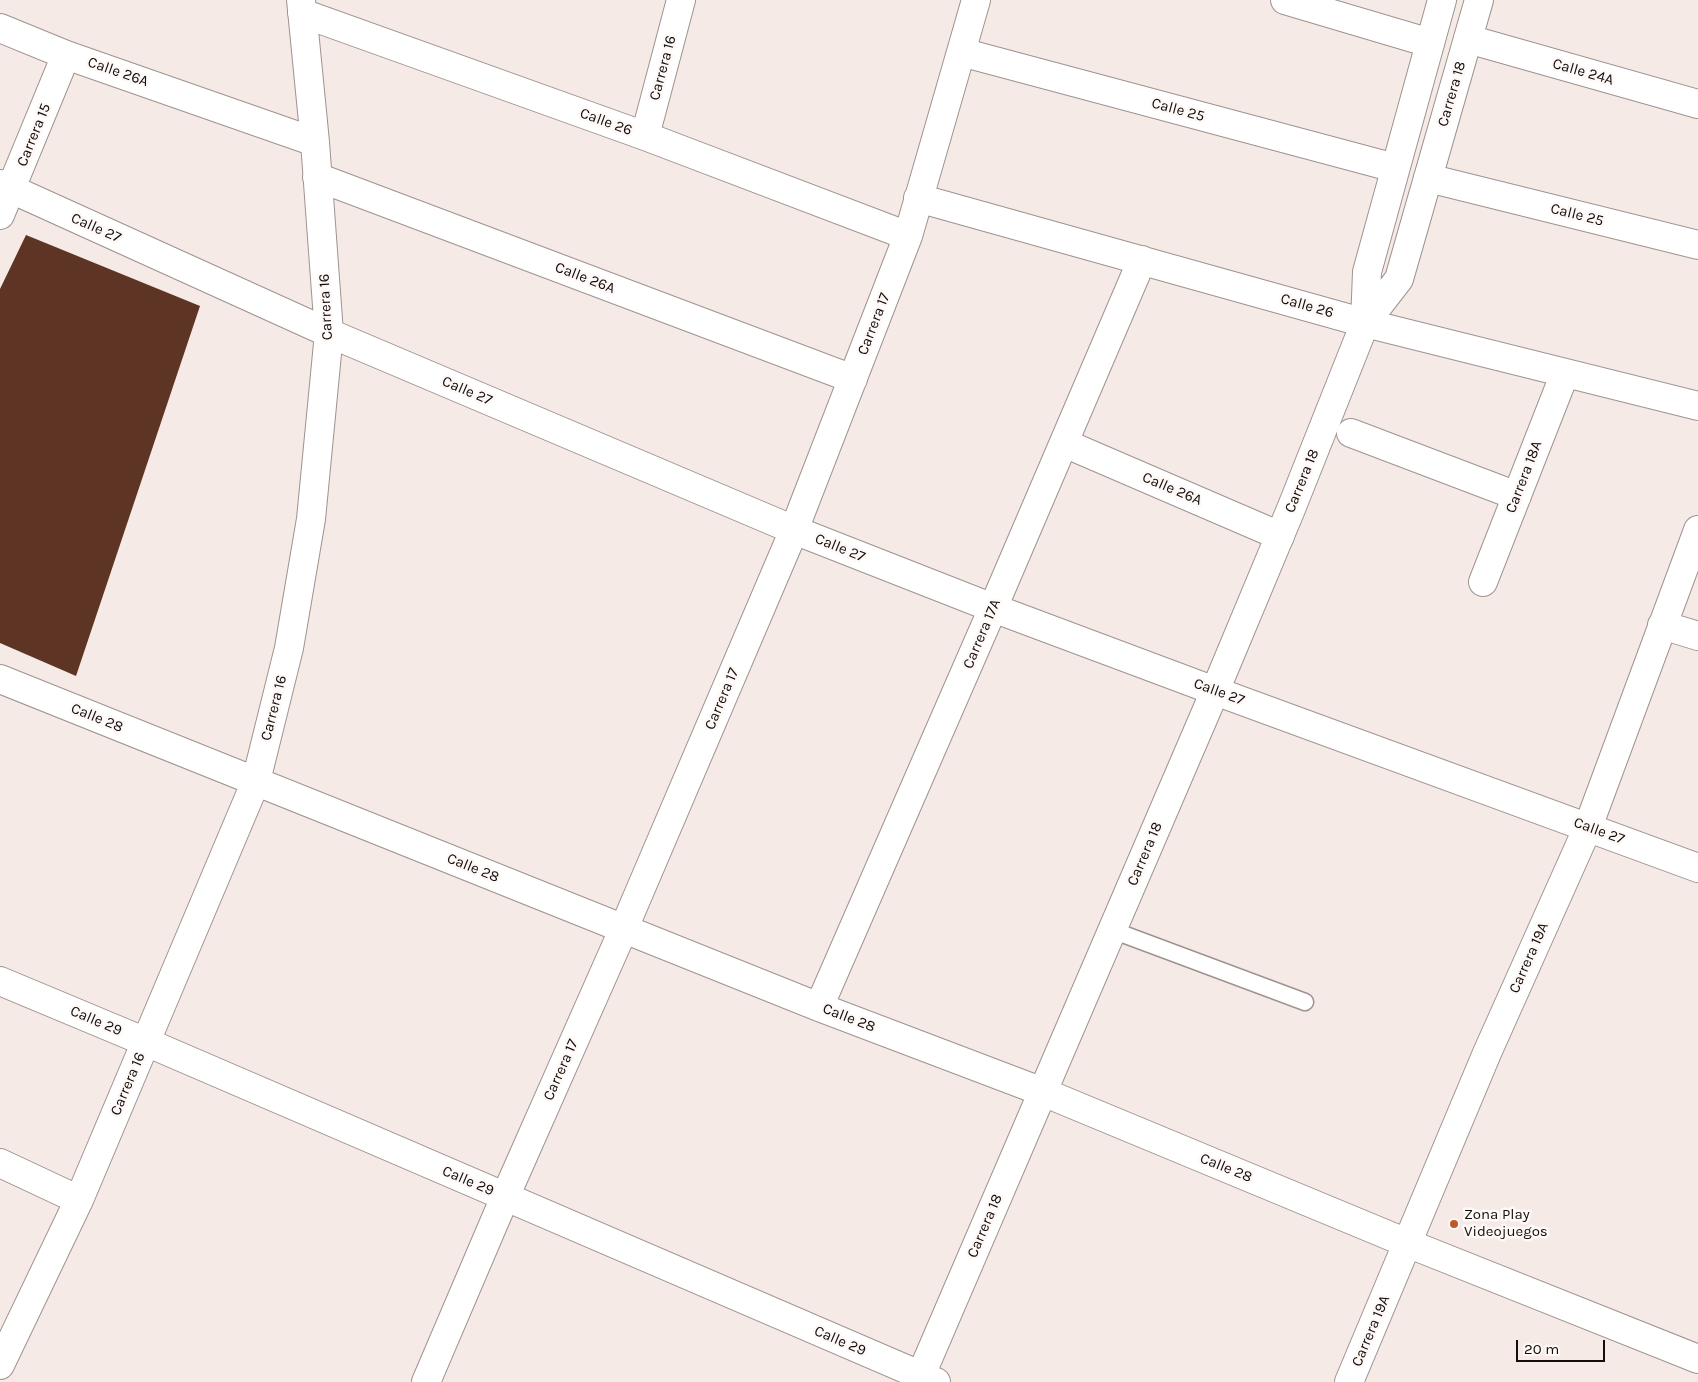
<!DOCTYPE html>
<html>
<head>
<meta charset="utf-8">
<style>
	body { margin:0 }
	#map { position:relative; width:1698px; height:1382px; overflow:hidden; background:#f6eae6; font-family:Karla,sans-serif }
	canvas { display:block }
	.scale { position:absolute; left:1516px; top:1340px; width:89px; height:22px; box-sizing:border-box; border:2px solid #110e0c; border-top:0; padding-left:6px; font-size:15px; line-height:18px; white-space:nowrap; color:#110e0c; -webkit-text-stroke:4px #fef9f7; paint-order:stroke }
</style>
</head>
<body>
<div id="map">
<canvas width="1698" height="1382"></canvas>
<div class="scale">20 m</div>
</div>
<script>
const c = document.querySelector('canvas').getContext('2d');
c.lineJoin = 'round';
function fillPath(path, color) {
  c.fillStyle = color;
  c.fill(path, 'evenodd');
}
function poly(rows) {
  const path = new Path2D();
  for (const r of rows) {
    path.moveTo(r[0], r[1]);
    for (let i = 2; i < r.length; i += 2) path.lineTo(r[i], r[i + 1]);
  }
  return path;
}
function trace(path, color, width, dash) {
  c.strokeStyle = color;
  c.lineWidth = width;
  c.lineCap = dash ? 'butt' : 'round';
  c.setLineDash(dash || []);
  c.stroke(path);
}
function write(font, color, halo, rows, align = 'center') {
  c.font = font + ' Karla,sans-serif';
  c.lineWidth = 5;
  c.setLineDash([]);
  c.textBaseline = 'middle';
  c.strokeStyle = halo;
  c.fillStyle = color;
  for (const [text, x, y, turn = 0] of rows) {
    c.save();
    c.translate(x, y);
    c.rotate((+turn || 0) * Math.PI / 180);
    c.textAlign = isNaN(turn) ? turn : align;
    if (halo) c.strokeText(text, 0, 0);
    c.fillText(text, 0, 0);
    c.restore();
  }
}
const building = poly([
	[26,235,200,306,76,676,0,643,0,289]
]);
const service = poly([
	[1112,930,1305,1002]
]);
const minor = poly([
	[1285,0,1430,43],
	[302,13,645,136,908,236],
	[0,28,66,55,315,142],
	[1468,39,1698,104],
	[961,52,1395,168],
	[645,136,681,0],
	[317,177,853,379],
	[1428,178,1698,245],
	[0,184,329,333,794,530,993,608,1215,691,1698,868],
	[918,198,1365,323,1698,406],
	[0,215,66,55],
	[1351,433,1517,496],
	[1064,443,1280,536],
	[1483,582,1565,373],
	[1662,625,1698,636],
	[0,679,819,1007,1043,1092,1407,1243,1698,1359],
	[0,981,146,1042,936,1382],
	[819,1007,993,608,1142,260],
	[0,1163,79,1200],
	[0,1365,79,1200,256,781,289,648,311,519,329,333,315,142,301,0],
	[426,1382,505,1197,624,928,794,530,908,236,976,0],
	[1349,1382,1487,1053,1588,827,1698,530]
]);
const tertiary = poly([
	[1365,323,1367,272,1442,0],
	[918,1382,1215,691,1291,509,1365,323,1399,279,1479,0]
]);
const markers = [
	[1454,1224,5,"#bf592c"]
];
const streetNames = [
	["Carrera 16",663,68,-75],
	["Calle 26A",118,72,19],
	["Calle 24A",1583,72,16],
	["Carrera 18",1452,94,-74],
	["Calle 25",1178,110,15],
	["Calle 26",606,122,20],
	["Carrera 15",34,135,-68],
	["Calle 25",1577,215,14],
	["Calle 27",96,228,24],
	["Calle 26A",585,278,21],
	["Calle 26",1307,306,16],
	["Carrera 16",326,307,-93],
	["Carrera 17",874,324,-69],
	["Calle 27",467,391,23],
	["Carrera 18A",1524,477,-69],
	["Carrera 18",1302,481,-68],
	["Calle 26A",1172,489,23],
	["Calle 27",840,548,22],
	["Carrera 17A",982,634,-67],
	["Calle 27",1219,692,20],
	["Carrera 17",722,699,-67],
	["Carrera 16",274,708,-76],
	["Calle 28",97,718,22],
	["Calle 27",1599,831,20],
	["Carrera 18",1145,854,-67],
	["Calle 28",473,868,22],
	["Carrera 19A",1529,958,-66],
	["Calle 28",849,1018,21],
	["Calle 29",96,1021,23],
	["Carrera 17",561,1070,-66],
	["Carrera 16",128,1084,-67],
	["Calle 28",1226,1168,22],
	["Calle 29",468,1181,23],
	["Carrera 18",985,1226,-67],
	["Carrera 19A",1371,1331,-67],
	["Calle 29",840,1341,23]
];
const poiNames = [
	["Zona Play",1464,1215],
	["Videojuegos",1464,1232]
];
fillPath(building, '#5e3525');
trace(service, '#9e938f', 19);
trace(minor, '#9e938f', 30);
trace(tertiary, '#9e938f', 30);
trace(service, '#fff', 16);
trace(minor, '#fff', 28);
trace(tertiary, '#fff', 28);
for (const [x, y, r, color] of markers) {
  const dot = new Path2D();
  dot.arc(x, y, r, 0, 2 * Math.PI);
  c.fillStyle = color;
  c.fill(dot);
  trace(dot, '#fef9f7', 2);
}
write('15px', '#110e0c', '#fef9f7', streetNames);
write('15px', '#110e0c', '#fef9f7', poiNames, 'left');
</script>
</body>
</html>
